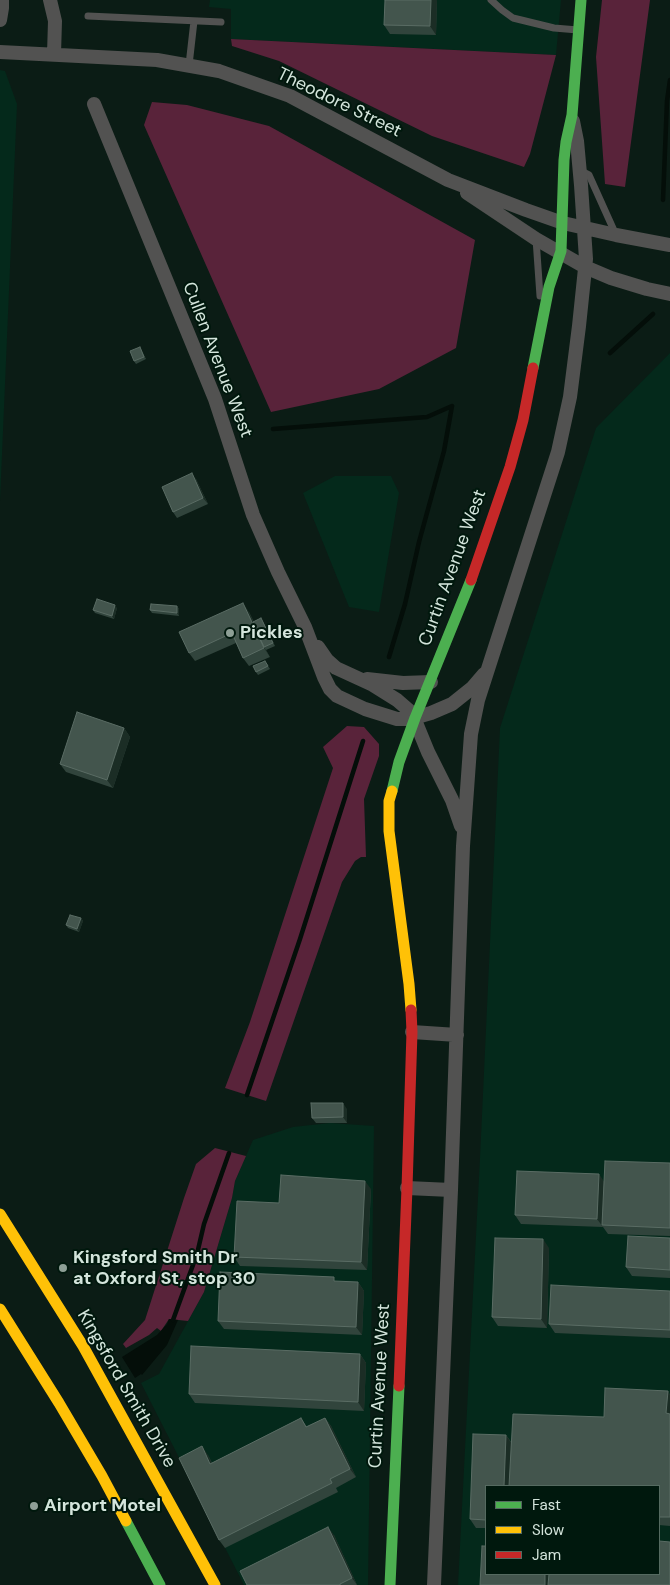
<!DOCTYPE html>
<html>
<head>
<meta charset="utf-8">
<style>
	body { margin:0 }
	#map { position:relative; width:670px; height:1585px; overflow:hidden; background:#0b1c15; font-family:"DM Sans",sans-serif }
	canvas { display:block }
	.legend { position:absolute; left:485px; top:1485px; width:175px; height:90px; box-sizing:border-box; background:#00180d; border:1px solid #556a60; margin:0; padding:6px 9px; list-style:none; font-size:15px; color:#d4e5dc }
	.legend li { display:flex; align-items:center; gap:10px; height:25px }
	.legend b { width:25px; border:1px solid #556a60 }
</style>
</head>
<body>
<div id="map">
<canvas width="670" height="1585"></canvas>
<ul class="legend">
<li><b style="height:6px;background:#4caf50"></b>Fast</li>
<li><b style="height:6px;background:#ffc107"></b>Slow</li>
<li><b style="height:6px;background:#c62828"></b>Jam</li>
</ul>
</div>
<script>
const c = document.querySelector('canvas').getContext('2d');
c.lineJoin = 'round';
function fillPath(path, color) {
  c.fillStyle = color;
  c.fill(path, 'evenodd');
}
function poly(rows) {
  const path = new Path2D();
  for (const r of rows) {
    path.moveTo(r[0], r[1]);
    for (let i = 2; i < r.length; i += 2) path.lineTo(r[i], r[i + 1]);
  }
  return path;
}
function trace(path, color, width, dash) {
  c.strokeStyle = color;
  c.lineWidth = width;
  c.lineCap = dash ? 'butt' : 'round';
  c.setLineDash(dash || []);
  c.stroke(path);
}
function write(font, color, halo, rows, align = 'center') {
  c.font = font + ' "DM Sans",sans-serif';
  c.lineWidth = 4;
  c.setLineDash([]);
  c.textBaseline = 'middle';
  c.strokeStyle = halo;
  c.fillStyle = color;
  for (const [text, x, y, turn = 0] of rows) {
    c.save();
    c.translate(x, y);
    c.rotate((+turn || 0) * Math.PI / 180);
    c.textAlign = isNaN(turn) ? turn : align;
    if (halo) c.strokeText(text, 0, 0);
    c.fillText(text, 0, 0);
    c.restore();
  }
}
const built = poly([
	[210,0,561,0,556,55,231,39,231,9,209,7],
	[0,70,5,71,17,104,0,501],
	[670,353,670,1585,458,1585,480,1158,500,728,596,428],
	[486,1486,659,1486,659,1574,486,1574],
	[335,476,391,476,399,493,379,612,349,607,303,493],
	[330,1123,374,1126,368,1585,244,1585,141,1383,159,1374,204,1292,232,1198,235,1181,253,1140,293,1127]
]);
const green = poly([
	[602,0,650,0,625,187,605,184,596,57],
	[231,39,556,55,530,154,524,167,432,136,279,61,232,46],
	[152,102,187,105,269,126,475,240,456,348,379,389,271,412,144,125],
	[347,726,364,727,379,744,379,756,364,799,366,857,361,857,355,861,342,882,266,1101,225,1088,250,1022,333,768,323,747],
	[215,1148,246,1156,235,1181,232,1198,204,1292,188,1321,169,1319,161,1331,157,1328,149,1335,126,1348,123,1344,145,1320,184,1198,196,1164]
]);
const water = poly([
	[169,1319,178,1320,167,1345,142,1375,141,1374,135,1378,122,1357,157,1335,167,1324]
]);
const stream = poly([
	[663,200,667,101,670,80],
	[610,353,653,314],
	[273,429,427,417,452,406],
	[389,657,405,604,419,542,444,451,452,406],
	[247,1095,300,939,363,741],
	[173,1320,197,1254,204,1224,229,1153]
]);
const lane = poly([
	[491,0,502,10,513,18,554,28,578,30],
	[88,16,221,22],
	[189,65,194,21],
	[579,170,589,175,616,235],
	[536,239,540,296]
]);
const street = poly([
	[50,0,55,21,54,54],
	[0,20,2,8,2,0],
	[0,52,157,60,219,71,290,96,448,180,526,210,563,223,616,235,670,245],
	[94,104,215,399,253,515,278,572,305,627,324,677,330,689,337,696,365,709,397,719,410,719,431,713,452,704,472,688,484,674],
	[467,193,536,239,585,267,611,278,647,289,670,294],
	[318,647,327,660,336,668,373,685,397,700,412,713,428,752,452,800,461,826],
	[367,679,403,683,431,682],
	[412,1032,457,1035],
	[407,1188,451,1190],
	[434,1585,451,1190,463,846,471,734,478,700,558,452,570,397,579,326,586,259,581,185,577,141,573,121]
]);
const fast = poly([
	[533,368,549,287,561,251,564,160,566,142,572,115,581,0],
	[392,791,399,762,415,718,471,580],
	[126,1521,160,1585],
	[390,1585,399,1386]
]);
const slow = poly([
	[392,791,389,801,389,831,409,984,411,1010],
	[0,1214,83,1346,215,1585],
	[0,1309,59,1403,102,1476,126,1521]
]);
const jam = poly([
	[471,580,510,467,523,420,533,368],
	[399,1386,407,1188,412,1032,411,1010]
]);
const wall = poly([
	[437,0,436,35,390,34,384,25],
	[140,347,146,359,136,364,134,361],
	[196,479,208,504,177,518,173,512],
	[177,606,179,609,179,616,152,613,150,610],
	[117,608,114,619,95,613,93,610],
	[249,612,254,622,261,618,275,646,266,650,270,657,249,666,243,658,236,643,195,661,189,653],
	[265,661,270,669,258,675,256,672],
	[124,728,130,737,113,788,66,772,60,764],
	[81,918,83,921,79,932,68,928,66,925],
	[347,1109,347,1123,316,1123,312,1118],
	[670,1163,670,1236,608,1234,603,1227,521,1224,515,1215,604,1181],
	[371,1189,367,1270,240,1266,234,1257,279,1203],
	[670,1238,670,1278,632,1276,626,1267],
	[549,1248,547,1328,498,1326,492,1317],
	[358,1282,364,1291,362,1335,224,1329,218,1321],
	[670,1291,670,1338,555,1333,549,1324],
	[360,1354,366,1363,364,1411,195,1403,189,1394],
	[668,1391,670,1395,670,1526,659,1525,659,1486,486,1486,486,1528,476,1528,470,1519,506,1435,512,1443,604,1417],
	[301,1418,307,1427,325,1418,331,1426,356,1477,336,1488,338,1492,225,1548,219,1540,208,1455,212,1463],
	[334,1535,357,1585,247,1585]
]);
const shadedWall = poly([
	[431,0,437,0,436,35,430,26],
	[192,473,196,479,208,504,203,498],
	[243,603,249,612,265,646,264,647,270,657,264,648],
	[115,605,117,608,114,619,112,616],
	[177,606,179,609,179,616,177,613],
	[124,728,130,737,113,788,107,780],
	[81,918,83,921,79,932,77,929],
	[343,1103,347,1109,347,1123,343,1117],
	[599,1174,605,1183,602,1225,603,1227,597,1219],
	[365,1181,371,1189,367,1270,361,1262],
	[543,1239,549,1248,547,1328,541,1319],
	[358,1282,364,1291,362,1335,356,1327],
	[360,1354,366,1363,364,1411,358,1402],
	[668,1391,670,1395,670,1418,666,1413],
	[325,1418,331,1426,356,1477,350,1469],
	[506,1435,512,1444,510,1486,504,1486],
	[202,1446,208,1455,216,1472,210,1464],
	[328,1527,334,1535,357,1585,352,1578],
	[545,1574,552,1574,551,1585,545,1585]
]);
const building = poly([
	[385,0,431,0,430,26,384,25,385,0],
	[140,347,144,357,134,361,130,351,140,347],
	[192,473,203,498,173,512,162,487,192,473],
	[97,599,115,605,112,616,93,610,97,599],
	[243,603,264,648,243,658,232,633,189,653,179,632,243,603],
	[151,604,177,606,177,613,150,610,151,604],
	[261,618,273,643,264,647,253,622,261,618],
	[265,661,268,666,256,672,253,666,265,661],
	[77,712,124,728,107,780,60,764,77,712],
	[70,915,81,918,77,929,66,925,70,915],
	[311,1103,343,1103,343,1117,312,1118,311,1103],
	[605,1161,670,1163,670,1228,602,1225,605,1161],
	[517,1171,599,1174,597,1219,515,1215,517,1171],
	[281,1175,365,1181,361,1262,234,1257,237,1201,279,1203,281,1175],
	[628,1236,670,1238,670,1270,626,1267,628,1236],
	[495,1238,543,1239,541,1319,492,1317,495,1238],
	[220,1272,334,1277,334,1281,358,1282,356,1327,218,1321,220,1272],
	[551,1285,670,1291,670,1330,549,1324,551,1285],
	[191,1346,360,1354,358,1402,189,1394,191,1346],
	[605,1388,668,1391,666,1413,670,1414,670,1517,659,1517,659,1486,509,1486,513,1414,604,1417,605,1388],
	[301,1418,306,1427,325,1418,350,1469,330,1479,332,1483,219,1540,179,1458,202,1446,210,1464,301,1418],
	[473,1434,506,1435,504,1486,486,1486,486,1520,470,1519,473,1434],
	[328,1527,352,1578,340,1584,340,1585,247,1585,240,1571,328,1527],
	[659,1541,670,1542,670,1585,548,1585,549,1574,659,1574,659,1541],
	[482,1546,486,1546,486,1574,545,1574,545,1585,480,1585,482,1546]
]);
const markers = [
	[230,633,5,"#8e9f96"],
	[63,1268,5,"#8e9f96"],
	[34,1506,5,"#8e9f96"]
];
const streetNames = [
	["Theodore Street",339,103,26],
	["Cullen Avenue West",217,360,69],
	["Curtin Avenue West",453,568,-70],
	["Curtin Avenue West",380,1386,-87],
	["Kingsford Smith Drive",126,1389,60]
];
const poiNames = [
	["Pickles",240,633],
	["Kingsford Smith Dr",73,1258],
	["at Oxford St, stop 30",73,1279],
	["Airport Motel",44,1506]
];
fillPath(built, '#04291b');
fillPath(green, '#59233a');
fillPath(water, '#040e09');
trace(stream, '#040e09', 4.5);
trace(lane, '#525251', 7);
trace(street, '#525251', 14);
trace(fast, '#4caf50', 11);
trace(slow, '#ffc107', 11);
trace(jam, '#c62828', 11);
fillPath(wall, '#31443c');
fillPath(shadedWall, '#1b2d25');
fillPath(building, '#43554d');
trace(building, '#5a6c64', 1);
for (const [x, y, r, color] of markers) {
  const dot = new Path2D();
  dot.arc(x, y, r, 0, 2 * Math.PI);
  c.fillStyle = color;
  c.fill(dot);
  trace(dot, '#00180d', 2);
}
write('18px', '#d4e5dc', '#00180d', streetNames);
write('bold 18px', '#d4e5dc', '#00180d', poiNames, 'left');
</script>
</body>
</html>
